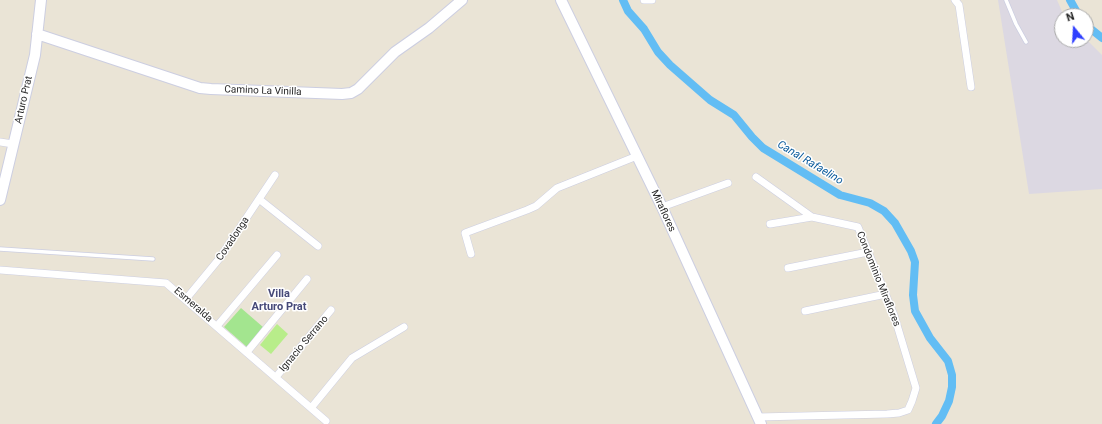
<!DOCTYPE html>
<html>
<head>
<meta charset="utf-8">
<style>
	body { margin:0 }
	#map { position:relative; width:1102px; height:424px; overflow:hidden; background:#eae4d6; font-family:Roboto,sans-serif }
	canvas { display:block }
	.north { position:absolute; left:1054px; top:8px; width:40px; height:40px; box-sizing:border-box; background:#fff; border:1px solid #a8a8a8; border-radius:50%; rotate:342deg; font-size:11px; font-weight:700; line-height:16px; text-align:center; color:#262626 }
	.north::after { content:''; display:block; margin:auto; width:14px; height:18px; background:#2f3fff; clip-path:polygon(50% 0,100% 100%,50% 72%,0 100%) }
</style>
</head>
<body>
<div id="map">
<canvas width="1102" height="424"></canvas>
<div class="north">N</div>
</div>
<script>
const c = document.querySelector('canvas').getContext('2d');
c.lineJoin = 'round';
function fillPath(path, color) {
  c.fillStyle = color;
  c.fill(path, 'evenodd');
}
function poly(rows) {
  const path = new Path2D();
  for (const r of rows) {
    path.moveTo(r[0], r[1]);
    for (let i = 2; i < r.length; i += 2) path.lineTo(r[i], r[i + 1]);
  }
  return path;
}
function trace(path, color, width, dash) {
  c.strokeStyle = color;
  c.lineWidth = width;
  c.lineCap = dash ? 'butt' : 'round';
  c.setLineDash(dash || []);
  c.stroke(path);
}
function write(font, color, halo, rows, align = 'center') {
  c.font = font + ' Roboto,sans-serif';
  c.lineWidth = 3;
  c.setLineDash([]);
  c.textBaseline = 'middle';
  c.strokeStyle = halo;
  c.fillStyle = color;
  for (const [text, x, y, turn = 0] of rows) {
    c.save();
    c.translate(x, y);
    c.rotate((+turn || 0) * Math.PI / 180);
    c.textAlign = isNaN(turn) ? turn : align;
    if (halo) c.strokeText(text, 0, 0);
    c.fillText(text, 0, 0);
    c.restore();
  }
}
const industrial = poly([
	[998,0,1057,0,1064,16,1062,16,1062,40,1086,39,1102,55,1102,189,1029,194]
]);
const green = poly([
	[241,308,263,327,247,347,224,327]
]);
const pitch = poly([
	[277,324,288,334,271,354,260,345]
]);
const canal = poly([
	[623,0,628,11,644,29,658,52,670,65,710,100,734,115,752,137,763,148,840,195,870,203,884,211,895,223,911,251,915,262,913,295,915,311,930,338,948,361,952,375,952,387,949,401,942,416,936,424],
	[1070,0,1079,16],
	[1086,25,1102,38]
]);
const lane = poly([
	[1006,0,1016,24,1026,42],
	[0,249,153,259]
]);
const street = poly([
	[644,0,652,0],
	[955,0,959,5,971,87],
	[0,142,13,144],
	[756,177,812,217],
	[259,199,318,246],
	[662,207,728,183],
	[471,254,465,233,527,210,536,206,557,188,637,156],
	[788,268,868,252],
	[0,270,166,283,326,421],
	[186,299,219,259,275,175],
	[805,311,886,294],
	[217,326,277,255],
	[247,352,307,279],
	[276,377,331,310],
	[311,408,352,358,404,327],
	[758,417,887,414,899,413,908,410,912,401,916,388,894,315,858,227,812,217,770,224]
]);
const secondary = poly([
	[561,0,662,207,761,424],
	[37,34,200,88,211,89,342,94,351,93,358,89,395,52,429,28,462,0],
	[0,200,35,55,41,0]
]);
const streetNames = [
	["Camino La Vinilla",263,91,2],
	["Arturo Prat",24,100,-77],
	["Miraflores",663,211,65],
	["Covadonga",233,239,-56],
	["Condominio Miraflores",878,279,68],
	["Esmeralda",193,305,41],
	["Ignacio Serrano",304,344,-50]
];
const waterNames = [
	["Canal Rafaelino",810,163,31]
];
const neighbourhoodNames = [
	["Villa",279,294],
	["Arturo Prat",279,307]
];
fillPath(industrial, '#dcd8e2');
fillPath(green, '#a3e58f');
fillPath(pitch, '#b8ed8a');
trace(canal, '#62bdf4', 8);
trace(lane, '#cccee1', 5);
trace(street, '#cccee1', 8);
trace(secondary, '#cccee1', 12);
trace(lane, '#fff', 3.5);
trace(street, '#fff', 7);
trace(secondary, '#fff', 10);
write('10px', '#262626', '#fff', streetNames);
write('italic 11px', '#07589a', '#fff', waterNames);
write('bold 11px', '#464978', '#fff', neighbourhoodNames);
</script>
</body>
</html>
